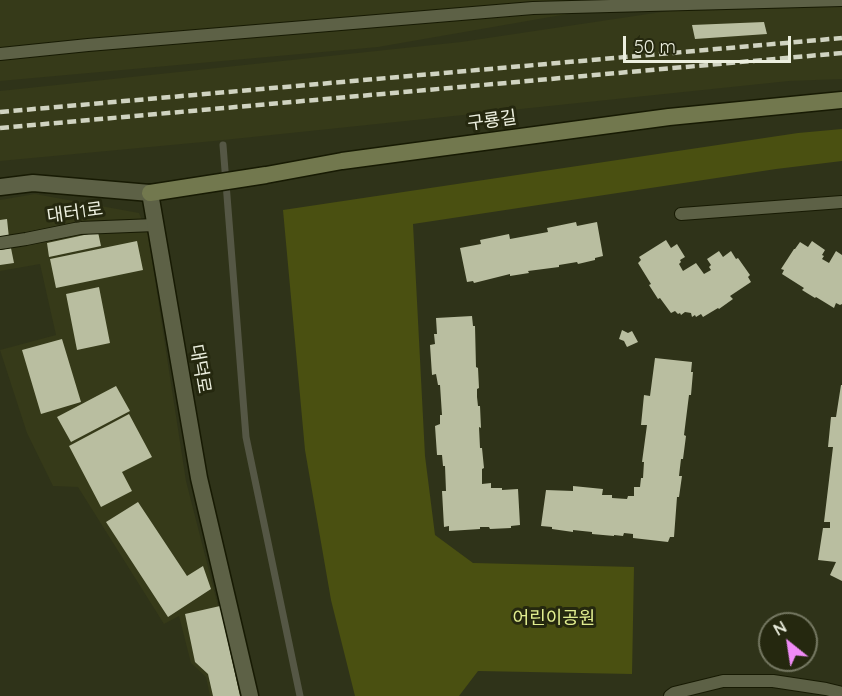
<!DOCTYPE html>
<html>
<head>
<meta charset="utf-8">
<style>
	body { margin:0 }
	#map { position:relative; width:842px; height:696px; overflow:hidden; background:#2f3319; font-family:Quicksand,sans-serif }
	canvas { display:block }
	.north { position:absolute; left:758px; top:612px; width:60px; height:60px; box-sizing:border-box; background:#25280f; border:2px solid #757862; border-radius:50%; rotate:330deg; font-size:16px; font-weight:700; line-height:24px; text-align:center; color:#ecefdf }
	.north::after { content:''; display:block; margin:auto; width:21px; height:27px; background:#f08bf6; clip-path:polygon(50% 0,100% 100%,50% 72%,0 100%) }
	.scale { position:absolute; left:623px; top:36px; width:168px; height:27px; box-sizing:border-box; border:3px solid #ecefdf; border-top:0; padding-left:8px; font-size:18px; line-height:21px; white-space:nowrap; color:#ecefdf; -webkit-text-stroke:4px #25280f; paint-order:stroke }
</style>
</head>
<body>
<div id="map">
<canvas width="842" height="696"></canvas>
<div class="north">N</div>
<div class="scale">50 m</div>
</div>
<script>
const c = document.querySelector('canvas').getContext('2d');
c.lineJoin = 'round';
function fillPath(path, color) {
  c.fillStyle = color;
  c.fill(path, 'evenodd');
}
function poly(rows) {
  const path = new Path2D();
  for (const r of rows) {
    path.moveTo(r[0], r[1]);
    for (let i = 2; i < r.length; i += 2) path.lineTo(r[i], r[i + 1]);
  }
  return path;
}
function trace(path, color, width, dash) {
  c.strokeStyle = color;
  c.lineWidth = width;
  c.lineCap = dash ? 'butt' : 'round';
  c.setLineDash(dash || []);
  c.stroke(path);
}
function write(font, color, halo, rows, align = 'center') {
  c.font = font + ' Quicksand,"Noto Sans KR",sans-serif';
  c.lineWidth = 6;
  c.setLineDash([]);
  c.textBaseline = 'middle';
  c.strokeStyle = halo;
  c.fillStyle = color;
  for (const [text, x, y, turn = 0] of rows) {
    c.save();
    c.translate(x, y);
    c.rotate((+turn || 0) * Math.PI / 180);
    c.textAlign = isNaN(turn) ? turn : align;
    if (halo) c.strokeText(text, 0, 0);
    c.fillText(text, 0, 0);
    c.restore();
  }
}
const built = poly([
	[0,0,648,0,378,47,0,81],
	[842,4,842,79,789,81,214,141,0,161,0,91,461,42,695,7],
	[35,194,139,213,148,234,186,481,241,696,210,696,206,677,191,663,179,616,164,624,78,487,53,486,27,433,0,350,56,335,40,264,0,271,0,200]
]);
const green = poly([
	[842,129,842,161,776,169,413,224,425,456,435,535,473,563,634,567,632,674,478,671,459,696,355,696,331,600,305,450,283,210,798,133]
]);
const stream = poly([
	[223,145,246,437,300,696]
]);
const building = poly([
	[764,22,767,34,695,39,692,25],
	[7,219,9,238,0,239,0,220],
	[576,222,577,226,597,222,603,256,595,258,595,260,578,264,577,262,559,265,559,267,528,271,529,273,510,276,510,274,474,283,473,281,467,282,460,248,481,244,480,240,509,234,510,239,548,232,547,228],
	[98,232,101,246,49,257,47,243],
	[666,240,671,248,677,244,685,257,680,260,681,262,679,264,683,271,696,263,704,274,711,270,709,267,711,265,707,259,719,251,723,257,731,251,736,259,738,258,750,275,748,277,751,282,730,296,733,299,719,309,718,308,703,317,701,314,696,317,695,315,692,317,691,313,685,312,681,315,680,313,678,314,675,311,671,313,660,298,658,299,649,285,651,284,638,263,641,260,639,257],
	[137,241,143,270,56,288,50,259],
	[812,241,825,250,822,255,824,256,822,259,829,263,836,251,842,255,842,304,840,305,836,303,834,308,816,297,815,298,802,290,804,288,782,274,784,270,781,269,794,249,795,249,800,242,808,247],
	[11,248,14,263,0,265,0,250],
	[99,287,110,343,77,350,66,294],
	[472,316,473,326,475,326,476,367,478,368,479,388,477,389,477,397,478,406,480,406,481,428,479,427,480,448,482,448,484,468,482,469,482,484,491,483,491,488,502,488,502,490,518,489,520,525,511,526,511,528,490,529,489,527,480,527,480,529,449,531,449,526,444,527,442,491,446,491,445,466,443,466,442,455,437,455,435,426,440,424,440,415,442,415,440,385,438,385,436,374,432,375,430,345,435,344,434,334,437,334,436,318],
	[622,330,628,333,632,331,638,342,627,347,624,341,619,339],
	[62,339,81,402,41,414,22,350],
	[655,358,692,362,691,372,693,372,691,395,689,395,684,435,686,436,683,459,681,459,679,476,682,476,679,497,677,497,674,537,670,537,668,542,633,538,633,534,624,533,623,536,614,535,614,536,592,534,592,532,573,530,573,532,552,529,552,527,541,526,546,490,573,491,573,486,603,489,602,495,612,495,612,498,627,499,628,496,634,496,634,487,640,487,641,478,643,478,644,462,642,462,647,425,641,425,644,395,650,396],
	[841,385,842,385,842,581,830,575,836,562,818,560,823,528,830,528,830,522,824,522,833,447,828,447,831,417,836,417],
	[116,386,130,411,71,442,57,417],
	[129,414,152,457,122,472,132,491,101,507,69,446],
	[138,502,187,576,203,566,211,589,168,617,106,522],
	[220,606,240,696,213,696,208,674,195,662,185,614]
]);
const service = poly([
	[0,54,88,45,533,8,842,0],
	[681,214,842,202],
	[0,243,26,239,80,228,155,225],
	[670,696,674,693,723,681,773,681,826,689,842,693]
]);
const minor = poly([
	[150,193,199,478,250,696]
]);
const tertiary = poly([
	[0,187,33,183,150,193]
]);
const secondary = poly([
	[150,193,266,175,342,161,669,117,842,100]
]);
const rail = poly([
	[0,112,842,38],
	[0,128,842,53]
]);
const streetNames = [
	["구룡길",492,121,-8],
	["대터1로",75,213,-8],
	["대덕로",200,369,80]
];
const parkNames = [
	["어린이공원",554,619]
];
fillPath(built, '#363a19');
fillPath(green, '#4a5011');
trace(stream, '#555745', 7);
fillPath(building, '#b9bea0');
trace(service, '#171a03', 14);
trace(minor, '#171a03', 19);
trace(tertiary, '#171a03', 19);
trace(secondary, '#171a03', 19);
trace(service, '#5d6146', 12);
trace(minor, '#5d6146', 16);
trace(tertiary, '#5d6146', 16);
trace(secondary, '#72784e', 16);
trace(rail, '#d0d3c1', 4.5, [9, 4.5]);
write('18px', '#ecefdf', '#25280f', streetNames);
write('18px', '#e1ed8f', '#25280f', parkNames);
</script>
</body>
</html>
